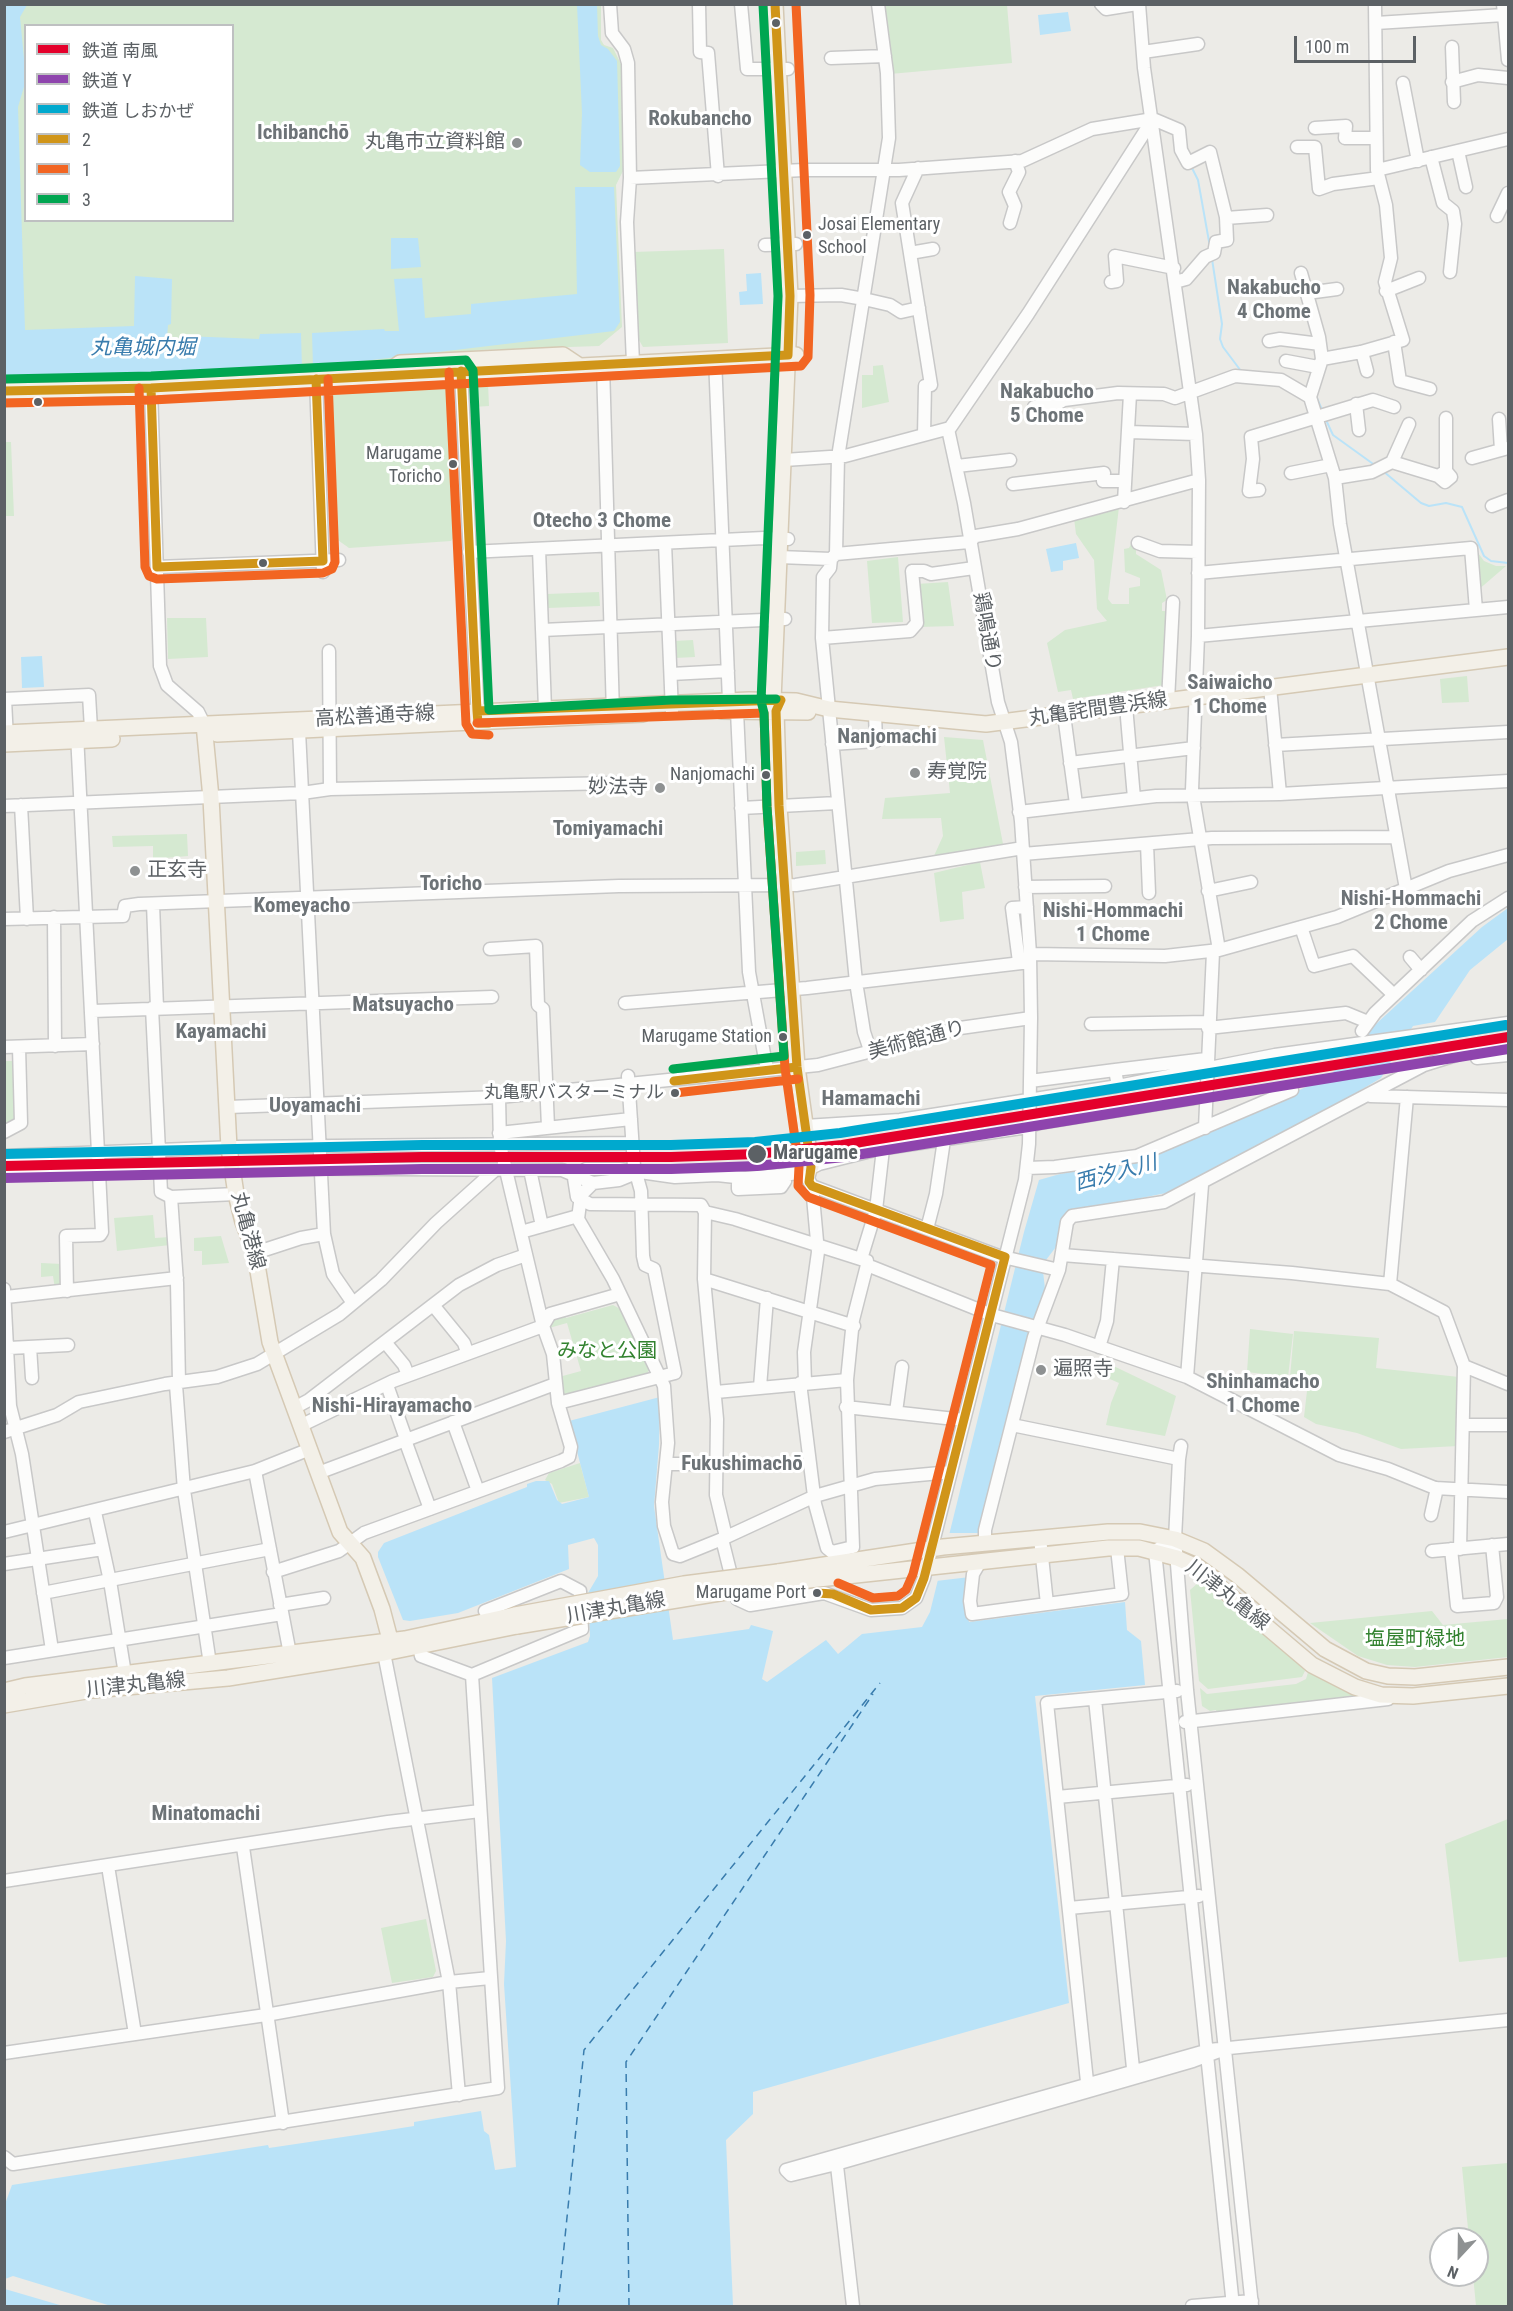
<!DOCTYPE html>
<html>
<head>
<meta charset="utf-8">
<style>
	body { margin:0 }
	#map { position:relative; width:1513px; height:2311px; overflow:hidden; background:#ecebe7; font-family:"Roboto Condensed","Noto Sans JP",sans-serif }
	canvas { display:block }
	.frame { position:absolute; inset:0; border:6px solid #5c6165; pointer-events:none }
	.legend { position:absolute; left:24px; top:24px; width:210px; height:198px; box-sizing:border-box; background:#fff; border:2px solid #bec0c1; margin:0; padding:8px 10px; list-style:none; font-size:18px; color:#5c6165 }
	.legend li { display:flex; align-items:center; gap:12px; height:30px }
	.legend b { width:30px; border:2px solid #bec0c1 }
	.north { position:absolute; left:1429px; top:2227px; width:60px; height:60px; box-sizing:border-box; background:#fff; border:2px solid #bec0c1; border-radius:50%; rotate:202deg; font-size:16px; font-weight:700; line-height:24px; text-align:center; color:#5c6165 }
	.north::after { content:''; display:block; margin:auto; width:21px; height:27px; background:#8e9192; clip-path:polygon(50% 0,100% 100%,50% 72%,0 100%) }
	.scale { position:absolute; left:1294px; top:36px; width:122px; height:27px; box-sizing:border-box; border:3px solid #5c6165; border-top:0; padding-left:8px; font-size:18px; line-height:21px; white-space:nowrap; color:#5c6165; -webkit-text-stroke:4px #fff; paint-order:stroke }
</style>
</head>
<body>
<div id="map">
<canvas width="1513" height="2311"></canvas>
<div class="frame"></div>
<ul class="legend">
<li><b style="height:8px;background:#e4002b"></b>鉄道 南風</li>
<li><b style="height:8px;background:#8e44ad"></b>鉄道 Y</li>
<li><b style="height:8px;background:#00a9ce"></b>鉄道 しおかぜ</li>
<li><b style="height:8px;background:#d09519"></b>2</li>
<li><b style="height:8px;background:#f26522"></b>1</li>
<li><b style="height:8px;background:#00a651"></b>3</li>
</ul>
<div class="north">N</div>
<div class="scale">100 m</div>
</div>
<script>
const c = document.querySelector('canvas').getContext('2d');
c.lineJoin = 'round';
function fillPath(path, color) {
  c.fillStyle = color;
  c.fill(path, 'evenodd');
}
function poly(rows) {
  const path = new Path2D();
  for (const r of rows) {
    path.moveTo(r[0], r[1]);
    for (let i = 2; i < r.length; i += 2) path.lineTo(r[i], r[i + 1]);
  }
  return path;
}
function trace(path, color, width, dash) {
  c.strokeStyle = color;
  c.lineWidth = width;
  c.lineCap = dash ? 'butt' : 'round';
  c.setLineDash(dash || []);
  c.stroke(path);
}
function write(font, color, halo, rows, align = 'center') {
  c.font = font + ' "Roboto Condensed","Noto Sans JP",sans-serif';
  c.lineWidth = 6;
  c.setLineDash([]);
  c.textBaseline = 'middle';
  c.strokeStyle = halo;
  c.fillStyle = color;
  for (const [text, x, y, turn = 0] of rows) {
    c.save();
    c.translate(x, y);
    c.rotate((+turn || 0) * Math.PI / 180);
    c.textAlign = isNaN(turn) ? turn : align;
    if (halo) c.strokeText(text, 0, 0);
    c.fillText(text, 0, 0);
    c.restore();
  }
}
const green = poly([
	[4,5,601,5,601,40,604,45,613,48,621,64,623,171,616,185,622,327,599,346,479,350,302,372,5,379],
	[26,26,232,26,232,220,26,220],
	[884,5,1007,5,1012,63,890,74],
	[724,249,728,343,643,347,639,340,633,252],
	[883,365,889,402,862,408,862,375,873,375,873,366],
	[479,383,488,383,489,406,473,407,472,391],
	[443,386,450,392,456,535,451,541,349,548,335,538,329,396,336,391],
	[5,442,11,442,14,516,5,516],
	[1119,507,1108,599,1112,604,1129,604,1129,588,1140,586,1140,578,1125,572,1124,549,1129,548,1131,544,1136,544,1136,554,1161,570,1167,600,1162,603,1162,611,1170,611,1164,685,1073,699,1071,690,1058,692,1047,643,1065,630,1107,621,1097,609,1094,560,1076,534,1074,518],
	[1476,550,1484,561,1496,566,1506,566,1477,591],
	[898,557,903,622,872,623,867,561],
	[948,582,954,626,919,627,916,584],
	[599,592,600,606,548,608,547,594],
	[167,618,206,618,208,657,168,659],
	[693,640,695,657,675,658,674,641],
	[1467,676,1469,702,1442,703,1440,679],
	[944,737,983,740,1003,844,933,858,943,836,941,818,882,819,885,798,950,793],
	[187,834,188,856,153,859,153,846,113,847,112,836],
	[825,850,826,864,796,866,796,852],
	[980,862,985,888,962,892,964,919,940,922,934,873],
	[5,1061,16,1061,18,1118,5,1128],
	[153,1215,155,1238,170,1237,170,1245,117,1251,114,1218],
	[221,1236,229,1263,202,1265,202,1251,194,1251,194,1238],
	[41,1263,62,1264,62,1288,55,1289,53,1276,41,1277],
	[613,1305,622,1310,650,1368,647,1374,566,1395,561,1391,559,1377,581,1371,567,1323,549,1328,552,1321,564,1314,566,1318],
	[1250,1329,1293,1334,1288,1377,1247,1372],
	[1294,1331,1379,1338,1376,1368,1459,1377,1458,1446,1401,1449,1357,1433,1316,1424,1304,1417,1307,1391,1289,1389],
	[1101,1360,1176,1396,1165,1436,1106,1425,1111,1403,1119,1383,1096,1373],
	[580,1463,589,1497,559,1503,552,1484,545,1480,549,1473],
	[1199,1582,1301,1665,1305,1671,1302,1677,1208,1689,1199,1681,1190,1590],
	[1432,1611,1443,1625,1508,1619,1508,1657,1415,1667,1387,1665,1358,1656,1310,1623],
	[1309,1669,1355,1693,1355,1698,1217,1714,1216,1710,1210,1711,1202,1706,1200,1688,1207,1694,1296,1684,1306,1679],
	[1508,1819,1508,1957,1459,1962,1445,1844],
	[426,1919,436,1971,433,1977,392,1983,381,1928],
	[1508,2163,1508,2306,1476,2306,1473,2275,1477,2275,1477,2239,1469,2239,1462,2167]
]);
const water = poly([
	[4,5,27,5,20,17,26,80,18,107,25,330,134,326,135,276,172,279,171,324,168,325,167,339,183,339,184,336,259,339,260,334,301,333,302,369,5,377],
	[577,5,597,5,598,36,601,45,608,49,617,61,620,166,616,172,590,172,580,165,582,113],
	[1068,12,1071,31,1040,35,1038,15],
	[575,187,614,187,620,322,614,331,313,367,312,333,384,329,385,331,399,331,394,279,422,278,425,318,471,314,471,304,577,294],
	[391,238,418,238,421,267,391,269],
	[761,273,763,304,740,305,739,292,747,291,746,274],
	[1076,543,1079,558,1063,561,1063,570,1051,572,1046,549],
	[42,656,44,687,22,688,21,657],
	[1508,908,1508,939,1470,970,1435,1022,1413,1026,1381,1078,1280,1138,1166,1193,1066,1213,1059,1243,1046,1260,1043,1271,1045,1289,970,1573,965,1602,969,1622,1125,1602,1127,1630,1141,1641,1145,1685,1035,1696,1069,2003,753,2092,753,2114,726,2140,733,2306,111,2306,13,2276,5,2279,5,2204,12,2185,268,2145,269,2148,370,2133,414,2126,414,2122,481,2111,484,2131,489,2135,495,2170,516,2167,504,1984,506,1941,492,1678,588,1642,590,1636,588,1593,598,1576,598,1545,594,1538,568,1545,569,1569,458,1613,410,1621,403,1620,378,1557,378,1552,384,1543,527,1487,527,1484,536,1481,549,1481,557,1500,562,1504,589,1497,569,1421,660,1397,659,1445,654,1506,673,1640,749,1629,751,1625,773,1631,762,1679,767,1682,826,1640,838,1654,862,1634,922,1627,930,1612,1024,1232,1039,1180,1060,1174,1138,1161,1329,1077,1365,1034,1482,927],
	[5,2288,5,2289,63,2306,5,2306]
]);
const pier = poly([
	[949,1533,980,1533,970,1577,936,1581]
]);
const stream = poly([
	[1191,166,1198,180,1210,247],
	[1212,259,1222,324,1220,339,1223,347,1241,371],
	[1316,396,1323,412],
	[1326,420,1333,435,1376,466],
	[1383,471,1421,503,1429,506,1446,503,1462,507,1484,556,1491,561,1508,563]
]);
const ferry = poly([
	[558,2306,584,2050,880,1683],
	[629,2306,626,2062,873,1694]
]);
const minor = poly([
	[610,4,612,33,624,49,628,63,630,178,627,222,633,363],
	[699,4,700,52,708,53,718,176],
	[741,4,747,69,788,69],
	[1101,4,1106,9,1137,4],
	[1139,4,1144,68,1196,434,1199,480,1198,636,1192,790,1219,950],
	[1375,4,1377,170,1386,205,1391,258,1385,282,1403,340,1361,352,1322,359,1310,397,1335,478,1340,524,1406,889],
	[1503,4,1508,60],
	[1376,23,1504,15],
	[1452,47,1454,102],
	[1143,52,1198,44],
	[831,58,885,56],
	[1452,82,1478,75,1508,78],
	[1403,83,1418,161],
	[1315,128,1346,126,1345,138,1376,138],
	[1297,147,1315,147,1319,189,1333,184,1379,178],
	[1458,151,1466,187],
	[1431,157,1443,203,1453,211,1455,224,1450,272],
	[918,168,902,203,931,385,925,386,924,435],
	[1377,170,1508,139],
	[630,178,804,170,899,170,1022,161,1092,129,1153,119,1179,130,1181,150,1188,163,1210,152,1226,217,1227,240,1216,242,1214,253,1205,257,1186,279,1175,282],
	[1497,216,1508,193],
	[1226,218,1267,215],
	[1010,223,1015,206,1009,192,1019,172,1015,161],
	[765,245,796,244],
	[910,253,933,249],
	[1301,273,1319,337,1322,359],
	[1111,282,1117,281,1115,256,1174,268],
	[1386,291,1419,278],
	[1307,293,1337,289],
	[790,296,841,295,864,299,890,305,901,312,919,308],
	[1269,341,1280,339,1320,344],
	[1394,342,1400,381,1430,389],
	[1362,352,1367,371],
	[715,358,729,701],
	[1286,361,1318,367],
	[603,365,613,714],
	[461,371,478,720],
	[316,379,323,572],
	[151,388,160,666,167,685,198,712,204,724],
	[1356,404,1359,430],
	[1034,407,1053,406,1064,400,1118,393,1164,394,1175,398,1235,376,1281,380,1310,397],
	[1499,419,1501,450],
	[1128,432,1196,434],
	[1472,458,1508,448],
	[784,460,845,456,950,428,1028,314,1153,119],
	[1392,462,1438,476,1445,482,1451,477,1446,471,1438,476],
	[957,466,1010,460],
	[1446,471,1446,418],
	[1291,473,1331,465],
	[1335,478,1372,472,1392,462,1409,424],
	[1013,484,1104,473,1103,481,1125,481],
	[1259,490,1249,491,1253,459,1251,437,1373,400,1394,407],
	[1124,502,1130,394],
	[1492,506,1508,500],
	[665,543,672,712],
	[1138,543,1160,551,1198,552],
	[539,549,545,709],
	[469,552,764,538,788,539],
	[836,554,838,457,889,138,887,73,878,4],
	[779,557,831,559,836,554,969,542,976,536,1018,529,1199,480],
	[831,559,830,568,823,577,822,638,856,982,864,1032,871,1053],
	[157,567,339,560],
	[1198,573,1471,548,1476,610],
	[542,630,785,619],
	[1198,636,1508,607],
	[822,638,910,631,917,623,912,571,924,571,931,574,974,568],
	[329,651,330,789],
	[671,674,728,671],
	[1270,687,1280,794],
	[4,699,89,695,91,729],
	[5,699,7,740],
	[1168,701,1173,602],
	[1126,706,1134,798],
	[737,711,749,972,767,1070],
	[1064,715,1076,804],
	[832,744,876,741,875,714],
	[1275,745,1508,732],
	[1070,763,1194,748],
	[21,805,27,919],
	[4,806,302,793,330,789,615,783],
	[741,808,837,803],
	[1019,812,1156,796,1280,794,1508,781],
	[1147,844,1149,893],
	[1023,854,1212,838,1396,837],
	[1025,887,1105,886],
	[1208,891,1251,882],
	[153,904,157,1008],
	[54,917,55,1046],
	[4,919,123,916,125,906,139,904,619,886,796,885,1023,848],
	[1301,927,1314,966,1353,956,1394,995],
	[490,949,536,946,538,1005,543,1009,548,1127],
	[1030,954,1165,956,1219,950,1337,917,1449,871,1508,855],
	[1410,957,1421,970],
	[1019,962,1012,908,1027,907],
	[625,1003,807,988,1030,962],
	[152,1008,161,1192,171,1197,236,1194],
	[93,1011,492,997],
	[1091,1024,1208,1022],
	[1208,1028,1346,1013,1368,1022],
	[1362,1031,1375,1013,1472,921,1508,898],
	[4,1047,93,1044],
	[1477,1058,1508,1055],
	[1030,1081,1115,1070],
	[1118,1086,1115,1070,1206,1059],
	[1370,1096,1508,1100],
	[499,1097,500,1145,543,1326,553,1354,558,1403],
	[228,1107,499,1097,818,1065,960,1028,1031,1018],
	[805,1126,900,1120,1118,1086,1275,1055,1508,1023],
	[1205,1128,1213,952],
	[4,1132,21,1123,19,1047],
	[499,1133,631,1119],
	[4,1156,236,1147,632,1143],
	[811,1167,808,1179,812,1186,999,1256,1059,1270],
	[1027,1168,1055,1167,1137,1156,1292,1090],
	[530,1170,542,1226],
	[4,1173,225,1168,562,1170,593,1183,619,1180,636,1173],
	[781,1175,800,1173,819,1164,879,1149,1028,1127,1039,1123,1206,1096],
	[781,1175,785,1181,781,1187,738,1189,738,1184,745,1178,781,1175],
	[593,1183,581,1195,578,1219,613,1279,664,1386,668,1443,662,1502,664,1526,673,1554,680,1556,722,1539,815,1496,875,1479,951,1472],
	[171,1197,177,1283,179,1382,176,1385,184,1490,210,1664],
	[705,1212,735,1219,867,1261,867,1265,992,1315,1065,1335,1187,1377,1339,1455,1388,1469,1435,1488,1508,1492],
	[927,1229,936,1194,944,1140],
	[521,1232,578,1216],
	[324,1234,333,1274,353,1303],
	[255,1253,301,1238,324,1234,299,731],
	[1062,1255,1292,1273,1390,1284,1444,1312,1464,1366,1460,1549],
	[861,1259,876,1210,883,1149],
	[704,1279,854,1326],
	[1390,1284,1407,1097],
	[4,1289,10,1406,22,1454,52,1650],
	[67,1291,66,1236,100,1235,102,1232,77,734],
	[6,1297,177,1278],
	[433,1305,464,1343,467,1352],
	[385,1342,404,1365,408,1375],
	[30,1347,32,1378],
	[1099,1347,1107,1321,1113,1259],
	[9,1348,68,1345],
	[1464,1366,1508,1384],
	[1187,1377,1202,1185],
	[800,1383,815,1504,827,1548,832,1552,853,1547,847,1380,853,1320,867,1265],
	[805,1383,804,1352,818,1252,812,1186],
	[387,1385,406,1439],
	[760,1387,767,1298],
	[716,1392,847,1380],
	[296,1407,309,1400,459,1285,497,1265,526,1255],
	[846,1407,964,1420],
	[896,1412,902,1367],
	[453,1422,478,1491],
	[302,1425,393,1381,543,1326,550,1314,620,1294],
	[1012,1425,1179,1459,1175,1539,1187,1690,1252,2306],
	[1464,1425,1508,1425],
	[4,1432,57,1415,79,1402,165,1384,217,1377,257,1364,340,1314,381,1280,436,1223,495,1170],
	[405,1440,430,1509],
	[1179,1459,1181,1446],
	[666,1464,716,1464],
	[255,1471,290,1654],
	[318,1473,555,1384],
	[95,1512,110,1581,125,1674],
	[1431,1515,1437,1488],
	[4,1532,255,1471,310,1449],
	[726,1537,716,1495,717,1419,704,1279,705,1212,701,1205,590,1204,577,1197,574,1178,586,1169,619,1169,675,1177,717,1175,745,1178],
	[1040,1538,1047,1604],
	[722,1539,737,1599,750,1605,824,1593,871,1610,902,1608,916,1598,924,1578,1025,1180,1029,1144,1031,1018,1030,954,1021,821,1011,742,998,702,964,503,948,429],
	[1175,1539,1155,1551,1233,2306],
	[985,1543,985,1530,1034,1337,1059,1270,1067,1222,1072,1216,1164,1202,1424,1065,1469,1051,1508,1045],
	[1451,1549,1457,1606,1494,1603,1497,1597,1492,1545],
	[1432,1551,1508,1544],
	[980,1562,973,1574,970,1601,972,1614,1122,1594,1117,1548],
	[4,1564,103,1549],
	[273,1572,339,1551,364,1533,561,1461,569,1457,571,1447,558,1403,675,1373,654,1269,645,1265,643,1256,641,1191,634,1166,628,1076],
	[43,1593,270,1549],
	[280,1605,324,1598],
	[384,1653,449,1982,459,2095],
	[4,1658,282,1614],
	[472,1675,582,1629,580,1591,561,1581,485,1611],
	[1095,1699,1134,2078],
	[1185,1722,1388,1699],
	[1057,1797,1187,1785],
	[243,1847,283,2123],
	[108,1866,135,2034],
	[4,1881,388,1822,480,1811],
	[1069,1908,1199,1896],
	[1225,2049,1193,2061,836,2164,791,2175,786,2170,1209,2050,1508,2020],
	[4,2053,266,2015,449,1982,490,1978],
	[1088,2091,1047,1703,1177,1691],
	[4,2157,13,2164,498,2088,472,1675,421,1656,419,1646],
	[836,2157,853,2306],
	[1192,2306,1252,2301]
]);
const major = poly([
	[775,4,790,296,773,700,776,711,779,806,797,1067,811,1167],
	[384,375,400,363,563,355,578,365],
	[4,391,151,388,796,355],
	[721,711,808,712],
	[204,724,211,798,229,1148,236,1194,243,1222,255,1253,270,1342,340,1532,363,1558,382,1609,393,1651],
	[4,733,749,700,796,701,829,709,986,724,1508,657],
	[217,734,643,714],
	[4,744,112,739],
	[778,1572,943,1547,1108,1532,1140,1532,1175,1539,1204,1551,1237,1575,1325,1649,1366,1671,1388,1676,1415,1677,1508,1667],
	[781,1583,1108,1548,1139,1548,1177,1558,1195,1566,1312,1665,1355,1687,1381,1695,1413,1696,1508,1686],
	[4,1691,25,1686,405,1639,515,1615],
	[4,1705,92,1690,228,1678,384,1653,517,1626]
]);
const majorBridge = poly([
	[515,1615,684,1584,778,1572],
	[517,1626,781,1583]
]);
const bus1 = poly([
	[461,371,477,711,478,723,489,723],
	[151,388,157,567,323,561,316,379],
	[4,391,151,388,788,355,790,296,775,4],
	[477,711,781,700,776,711,779,806,797,1067,811,1167,809,1182,812,1186,1005,1257,924,1578,916,1598,902,1608,871,1610,833,1594,817,1593],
	[674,1081,797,1067]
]);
const bus2 = poly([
	[449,372,466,724,472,734,489,735],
	[139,388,145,567,149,576,157,579,323,573,332,569,335,562,328,379],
	[4,403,152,400,801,366,808,357,810,295,796,4],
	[477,723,764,713,767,807,785,1068,799,1167,798,1186,808,1197,991,1265,913,1574,906,1590,898,1596,873,1598,838,1583],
	[675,1093,798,1079]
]);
const bus3 = poly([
	[4,379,151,376,466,360,473,370,489,710,671,700,776,699],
	[673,1069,784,1056,767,807,764,713,761,701,778,296,763,5]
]);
const rail1 = poly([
	[4,1166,422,1157,671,1157,756,1154,842,1145,1508,1037]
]);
const rail2 = poly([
	[4,1178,422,1169,671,1169,757,1166,844,1157,1508,1049]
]);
const rail3 = poly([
	[4,1154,422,1145,671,1145,755,1142,840,1133,1506,1025]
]);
const markers = [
	[776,23,5,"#5c6165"],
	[517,143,6,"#8e9192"],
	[807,235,5,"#5c6165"],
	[38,402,5,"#5c6165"],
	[453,464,5,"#5c6165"],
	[263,563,5,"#5c6165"],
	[915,773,6,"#8e9192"],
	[766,775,5,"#5c6165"],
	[660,788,6,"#8e9192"],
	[135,871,6,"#8e9192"],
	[783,1037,5,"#5c6165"],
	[675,1093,5,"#5c6165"],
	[757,1154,10,"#5c6165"],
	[1041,1370,6,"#8e9192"],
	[817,1593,5,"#5c6165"]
];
const busNames = [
	["Josai Elementary",818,225,"left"],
	["School",818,248,"left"],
	["Marugame",442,454],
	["Toricho",442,477],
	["Nanjomachi",755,775],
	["Marugame Station",772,1037],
	["丸亀駅バスターミナル",664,1093],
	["Marugame Port",806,1593]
];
const poiNames = [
	["丸亀市立資料館",505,143,"right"],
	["寿覚院",927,773],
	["妙法寺",648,788,"right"],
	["正玄寺",147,871],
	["遍照寺",1053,1370]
];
const streetNames = [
	["鶏鳴通り",986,632,80],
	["丸亀詫間豊浜線",1098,710,-8],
	["高松善通寺線",375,717,-3],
	["美術館通り",917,1041,-15],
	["丸亀港線",247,1231,75],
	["川津丸亀線",1227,1596,38],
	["川津丸亀線",616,1609,-10],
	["川津丸亀線",136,1686,-6]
];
const stopNames = [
	["Marugame",773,1154]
];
const parkNames = [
	["みなと公園",607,1352],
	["塩屋町緑地",1415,1640]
];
const neighbourhoodNames = [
	["Rokubancho",700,120],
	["Ichibanchō",303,134],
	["Nakabucho",1274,289],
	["4 Chome",1274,313],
	["Nakabucho",1047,393],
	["5 Chome",1047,417],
	["Otecho 3 Chome",602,522],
	["Saiwaicho",1230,684],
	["1 Chome",1230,708],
	["Nanjomachi",887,738],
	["Tomiyamachi",608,830],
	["Toricho",451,885],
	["Nishi-Hommachi",1411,900],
	["2 Chome",1411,924],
	["Komeyacho",302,907],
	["Nishi-Hommachi",1113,912],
	["1 Chome",1113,936],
	["Matsuyacho",403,1006],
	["Kayamachi",221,1033],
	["Hamamachi",871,1100],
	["Uoyamachi",315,1107],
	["Shinhamacho",1263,1383],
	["1 Chome",1263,1407],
	["Nishi-Hirayamacho",392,1407],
	["Fukushimachō",742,1465],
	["Minatomachi",206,1815]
];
const waterNames = [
	["丸亀城内堀",143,349],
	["西汐入川",1116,1174,-15]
];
fillPath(green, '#d5e9d1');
fillPath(water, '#bae3f8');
fillPath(pier, '#ecebe7');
trace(stream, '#bae3f8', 2);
trace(ferry, '#397cad', 1.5, [8, 6]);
trace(minor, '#c8c8c8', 15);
trace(major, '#d5c9b4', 18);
trace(minor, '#fcfcfb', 12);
trace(major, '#f3f0e8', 15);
trace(majorBridge, '#d5c9b4', 18, []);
trace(majorBridge, '#f3f0e8', 15);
trace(bus1, '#d09519', 9);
trace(bus2, '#f26522', 9);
trace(bus3, '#00a651', 9);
trace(rail1, '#e4002b', 10);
trace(rail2, '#8e44ad', 10);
trace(rail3, '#00a9ce', 10);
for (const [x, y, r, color] of markers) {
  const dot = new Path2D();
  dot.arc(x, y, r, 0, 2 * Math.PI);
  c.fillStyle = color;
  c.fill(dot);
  trace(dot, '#fff', 2);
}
write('18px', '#5c6165', '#fff', busNames, 'right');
write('20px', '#5c6165', '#fff', poiNames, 'left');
write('20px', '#5c6165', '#fff', streetNames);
write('bold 20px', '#5c6165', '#fff', stopNames, 'left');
write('20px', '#32822f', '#fff', parkNames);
write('bold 21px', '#6d7377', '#fff', neighbourhoodNames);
write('italic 21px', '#397cad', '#fff', waterNames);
</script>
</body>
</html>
